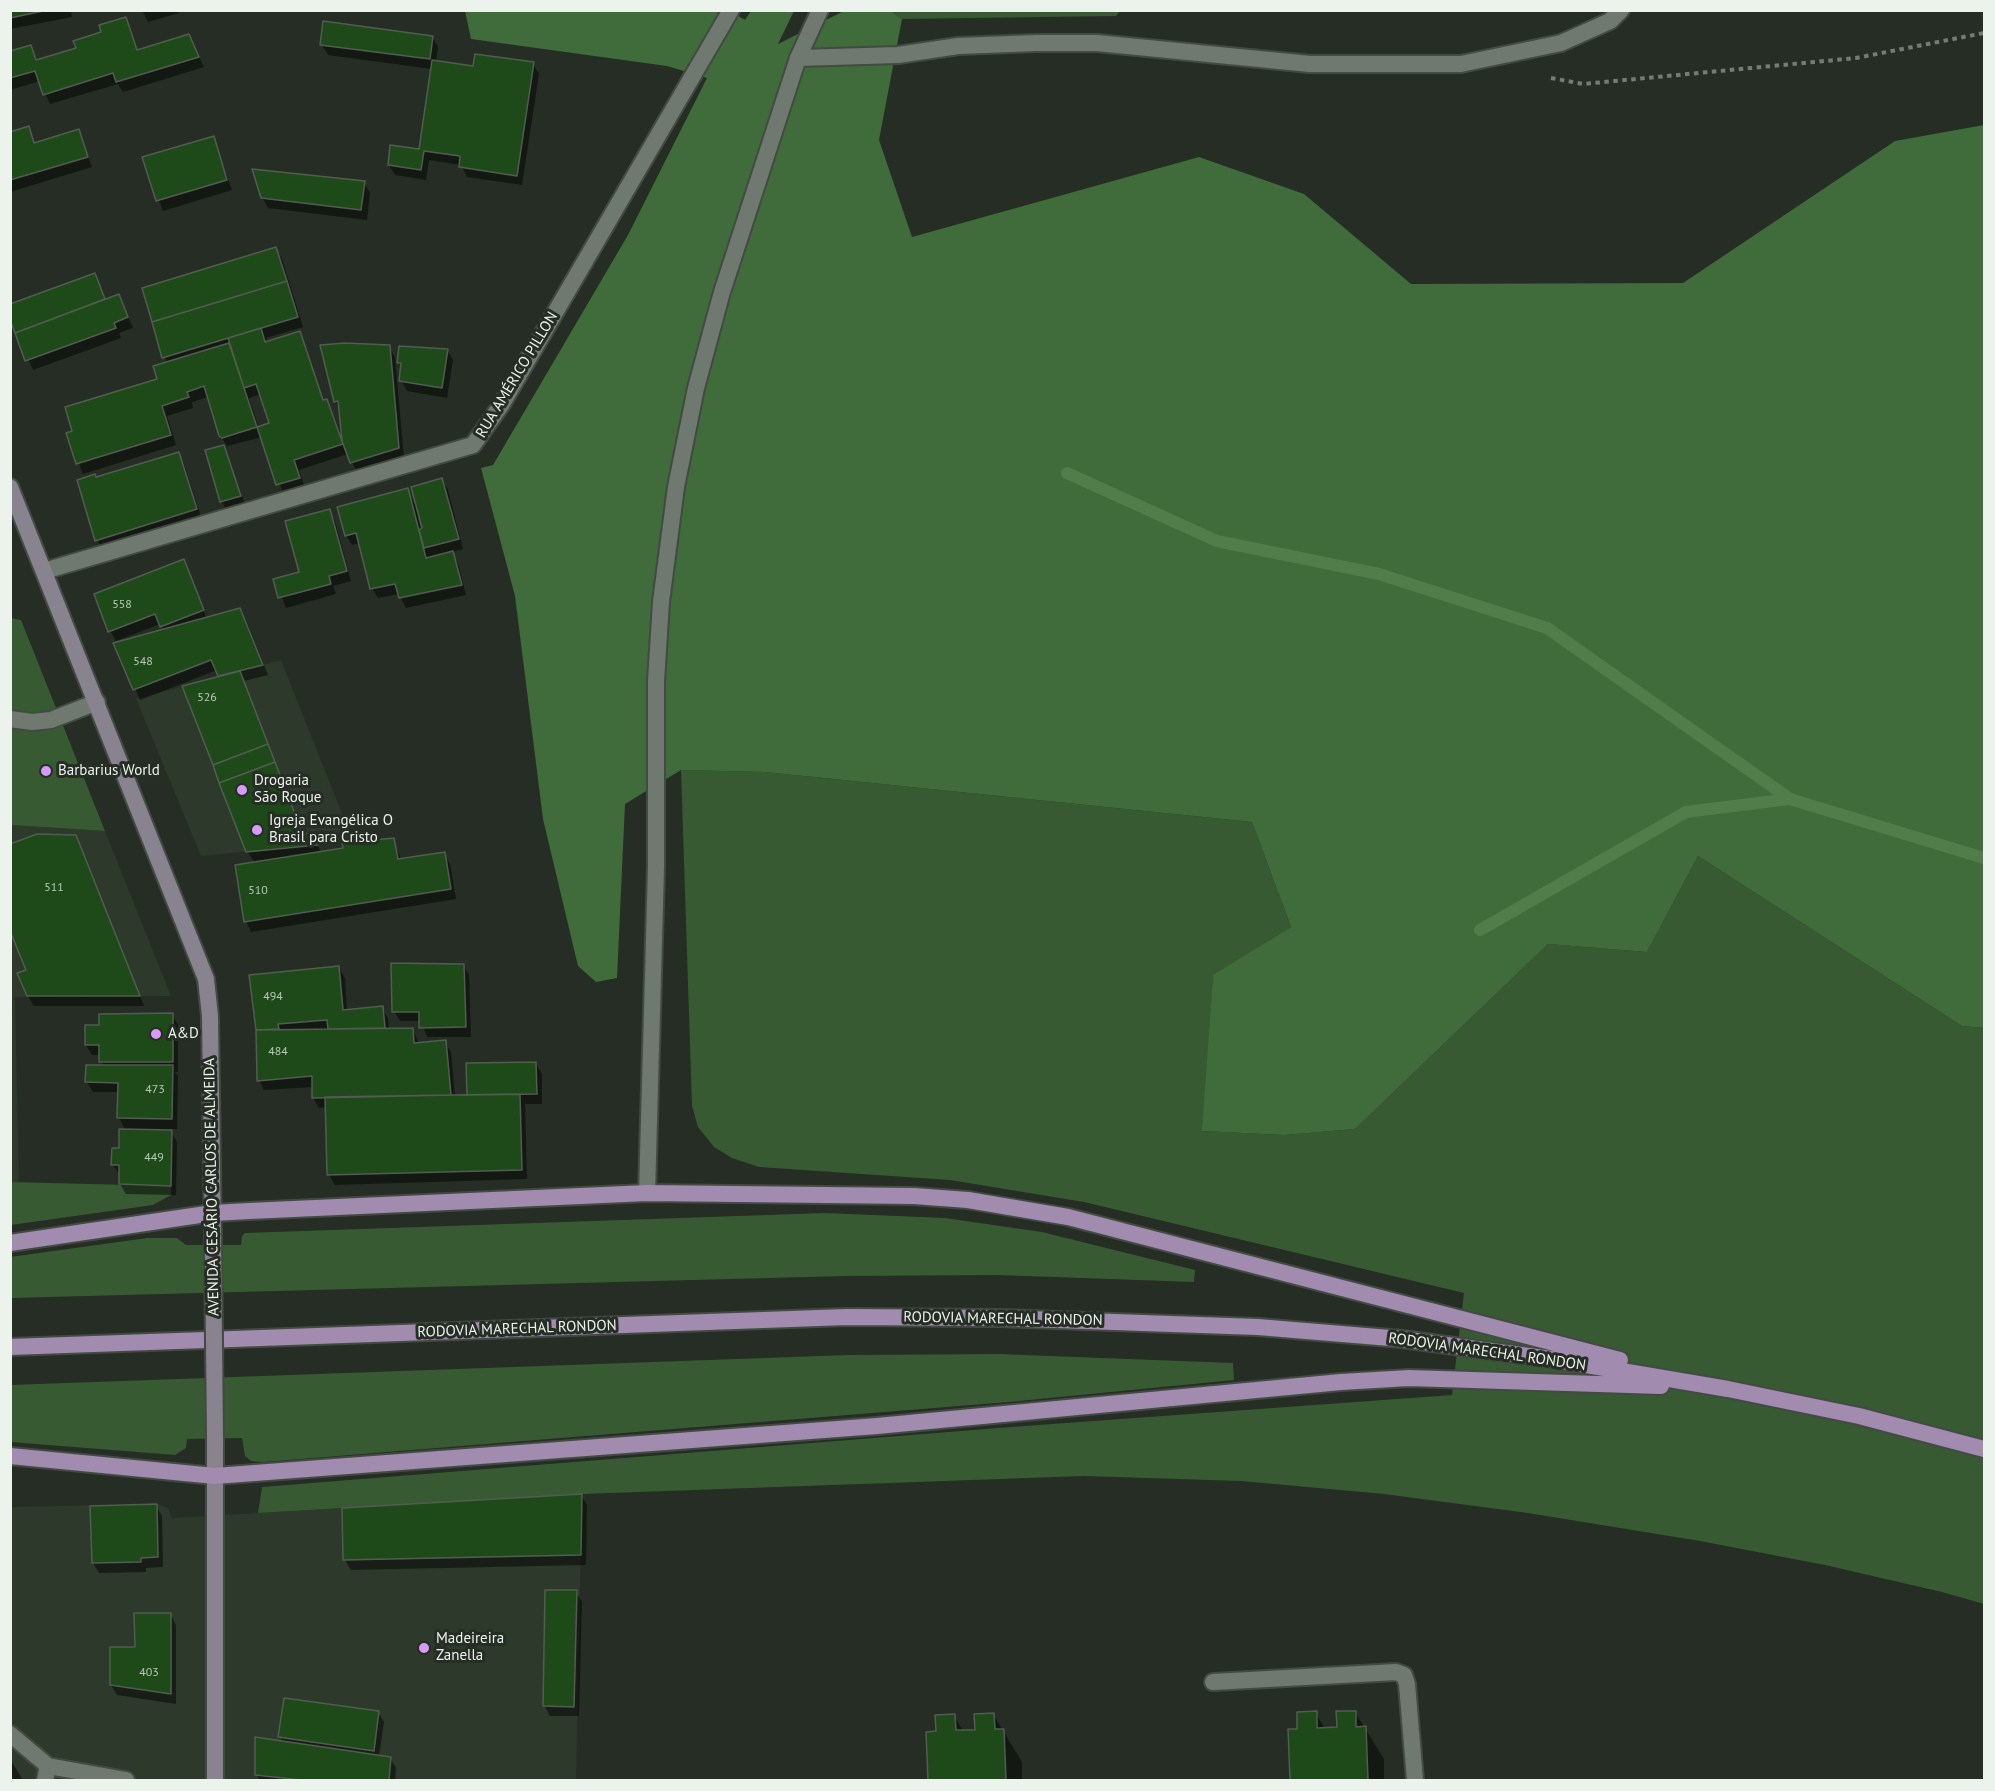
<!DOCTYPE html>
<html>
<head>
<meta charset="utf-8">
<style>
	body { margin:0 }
	#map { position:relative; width:1995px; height:1791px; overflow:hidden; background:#252d24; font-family:"PT Sans",sans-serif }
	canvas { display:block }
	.frame { position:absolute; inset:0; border:12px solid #ecf2ec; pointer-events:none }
</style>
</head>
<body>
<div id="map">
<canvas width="1995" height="1791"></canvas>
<div class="frame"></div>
</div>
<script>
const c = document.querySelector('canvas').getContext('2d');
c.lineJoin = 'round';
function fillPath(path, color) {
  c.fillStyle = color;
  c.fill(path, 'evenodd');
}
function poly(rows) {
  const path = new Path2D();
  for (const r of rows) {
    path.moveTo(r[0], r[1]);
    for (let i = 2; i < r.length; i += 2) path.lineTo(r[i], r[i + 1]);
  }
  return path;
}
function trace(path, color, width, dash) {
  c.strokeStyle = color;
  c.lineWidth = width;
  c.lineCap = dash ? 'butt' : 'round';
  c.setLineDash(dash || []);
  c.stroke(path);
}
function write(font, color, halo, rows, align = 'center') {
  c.font = font + ' "PT Sans",sans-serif';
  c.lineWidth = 6;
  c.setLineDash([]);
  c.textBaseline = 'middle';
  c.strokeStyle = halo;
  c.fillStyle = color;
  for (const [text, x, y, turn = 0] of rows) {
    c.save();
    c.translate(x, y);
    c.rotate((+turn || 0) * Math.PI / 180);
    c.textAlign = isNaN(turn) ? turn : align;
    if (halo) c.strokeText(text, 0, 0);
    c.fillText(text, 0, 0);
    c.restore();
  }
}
const built = poly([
	[281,660,353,841,201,856,136,699],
	[10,825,105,831,171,996,15,997,19,1182,11,1182],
	[582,1494,576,1780,11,1780,10,1507,157,1504,168,1508,172,1518]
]);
const green = poly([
	[891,11,1120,11,1116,16,902,19],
	[10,618,21,620,105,831,11,825],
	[681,770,765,772,1252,822,1291,927,1213,976,1203,1131,1284,1135,1355,1129,1548,944,1647,952,1698,856,1962,1026,1984,1028,1984,1604,1942,1592,1825,1565,1700,1541,1528,1513,1384,1494,1241,1481,1084,1476,582,1494,258,1513,262,1487,1011,1427,1452,1395,1464,1293,1084,1202,950,1180,759,1167,732,1158,714,1147,698,1127,692,1106],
	[10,1182,171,1186,171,1195,153,1205,11,1225],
	[825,1213,945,1218,1042,1232,1195,1270,1194,1282,998,1275,845,1276,11,1298,10,1257,147,1238,177,1238,186,1245,241,1245,242,1236,245,1233],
	[999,1354,1233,1363,1234,1380,1009,1402,263,1462,251,1461,245,1456,242,1438,187,1439,186,1448,175,1455,11,1442,10,1385,848,1355]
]);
const forest = poly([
	[729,10,745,20,751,11,794,11,778,44,844,11,891,11,902,19,879,140,912,237,1199,157,1304,194,1411,284,1683,283,1895,141,1984,125,1984,1028,1962,1026,1698,856,1647,952,1548,944,1355,1129,1284,1135,1202,1131,1213,975,1291,927,1252,822,765,772,681,770,625,804,617,978,596,982,578,966,543,819,515,596,481,468,493,465,628,235,707,78,667,66,471,39,465,11]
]);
const shadow = poly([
	[10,10,71,10,72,17,10,29],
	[179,10,179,13,148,22,142,10],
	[126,19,138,51,194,46,204,67,123,92,118,84,50,104,40,81,10,90,10,52,30,47,38,61,77,49],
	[432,37,438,47,436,62,474,67,533,64,539,74,522,185,467,177,461,165,429,160,426,180,395,175,389,165,421,151,432,69,328,55,322,45],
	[28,128,35,144,79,131,92,167,10,192,10,133],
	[213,138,232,190,163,211,144,158],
	[364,183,370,193,367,220,268,208,262,197],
	[276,249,282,259,303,327,266,338,267,344,299,333,324,401,327,401,332,411,342,437,340,410,335,401,389,347,395,357,404,458,357,472,348,454,299,470,305,488,284,495,262,437,227,446,220,435,208,397,192,402,193,408,167,416,176,445,83,474,68,434,159,380,167,363,144,289],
	[261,394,271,424,259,428,249,398],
	[95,275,106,300,119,296,133,328,119,333,121,338,33,370,10,316],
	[447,350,453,360,447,398,407,391,401,380,402,369,398,362],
	[224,447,246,507,228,512,222,502,207,451],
	[178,453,184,464,202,520,103,550,97,540,96,478],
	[442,480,448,490,463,549,452,552,458,563,466,595,406,608,399,594,378,598,372,588,360,543,352,545,346,535,407,490,416,506],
	[420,517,424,530,421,530,418,518],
	[329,510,335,521,351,581,333,586,336,594,286,608,275,580,301,573],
	[183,561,207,619,240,610,246,620,268,675,244,681,304,836,312,833,321,853,393,839,401,860,444,854,450,864,456,899,251,932,246,921,255,863,247,851,217,670,140,700,116,644,164,631,160,624,116,641,110,631],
	[81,847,144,1006,34,1006,28,996,28,971],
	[463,965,469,975,471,1037,427,1037,421,1021,400,1021,394,1011],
	[339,968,345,978,347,1011,382,1008,388,1018,389,1029,413,1029,419,1044,445,1042,451,1052,455,1097,468,1097,536,1064,542,1074,542,1104,525,1104,527,1179,335,1185,329,1175,327,1107,319,1108,313,1098,313,1087,264,1090,259,1080,257,1030],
	[172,1015,178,1025,178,1072,175,1072,178,1076,177,1129,170,1129,177,1142,176,1195,126,1194,120,1184,120,1175,112,1164,126,1131,119,1118,119,1092,93,1092,87,1082,103,1066,101,1055,92,1055,86,1045,101,1026],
	[581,1495,587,1505,586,1565,351,1570,345,1560,344,1510],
	[156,1506,162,1516,163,1567,146,1568,146,1572,99,1573,93,1563],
	[576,1592,582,1602,579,1716,550,1716,544,1705],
	[171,1615,176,1625,176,1704,117,1695,111,1685,136,1649],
	[378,1712,384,1722,379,1756,390,1758,396,1768,395,1780,260,1780,257,1775,283,1743,280,1737],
	[1355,1712,1384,1759,1384,1780,1291,1780,1289,1730,1299,1730,1316,1713,1325,1729,1338,1729],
	[993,1714,1022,1762,1022,1780,929,1780,927,1733,937,1732,954,1716,963,1731,976,1731],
	[10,1759,23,1780,10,1780]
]);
const stream = poly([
	[1067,473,1217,541,1379,574,1547,628,1790,799,1984,858],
	[1480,930,1686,812,1790,799]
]);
const building = poly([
	[10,10,48,10,10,18,10,10],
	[126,17,137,50,189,34,199,57,116,82,113,73,43,95,35,71,10,78,10,51,31,45,36,60,76,48,73,41,101,32,99,25,126,17],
	[323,21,433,36,430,59,320,45,323,21],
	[475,54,534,62,517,176,459,167,460,156,424,151,421,170,388,165,390,145,419,149,432,60,473,66,475,54],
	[29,126,34,143,79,129,88,157,10,180,10,132,29,126],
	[214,136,227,180,156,201,142,157,214,136],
	[252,169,365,181,361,210,261,198,252,169],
	[276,247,287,281,152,322,142,288,276,247],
	[95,273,105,299,15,333,10,320,10,304,95,273],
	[287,281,298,317,162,358,152,322,287,281],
	[119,294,128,317,114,323,116,328,25,361,15,333,119,294],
	[261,328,265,342,300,331,323,400,327,399,343,444,294,460,300,478,276,485,257,427,269,423,256,384,244,388,228,338,261,328],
	[229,343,257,427,222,438,219,436,204,386,187,392,189,397,162,406,171,435,76,464,66,433,72,431,65,407,157,379,153,366,229,343],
	[345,343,390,345,399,448,350,463,342,441,338,401,334,402,320,345,345,343],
	[399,346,448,349,442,388,399,381,401,363,397,363,399,346],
	[224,445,241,496,220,502,205,450,224,445],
	[179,452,197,509,95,541,77,480,95,474,96,477,179,452],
	[442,478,459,539,424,548,419,530,422,528,411,487,442,478],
	[408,488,426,558,453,551,462,585,399,598,395,584,370,589,356,533,345,536,337,507,408,488],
	[330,509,347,571,329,576,331,584,278,598,273,579,299,572,285,521,330,509],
	[184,559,204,610,160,627,155,614,108,632,94,594,184,559],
	[240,608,263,665,218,676,211,660,133,690,113,643,240,608],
	[240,671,268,744,213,765,182,686,240,671],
	[268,744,275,762,219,783,213,765,268,744],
	[275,762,303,835,313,831,318,845,246,852,219,783,275,762],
	[37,834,76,835,140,996,27,996,17,973,26,970,10,931,10,844,37,834],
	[394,838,398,859,445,852,451,889,244,922,235,865,343,848,342,843,394,838],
	[391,963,464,964,466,1027,419,1028,419,1012,392,1012,391,963],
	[339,966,343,1010,383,1006,385,1028,328,1029,327,1020,278,1024,279,1029,256,1030,249,975,339,966],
	[173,1013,173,1062,99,1062,99,1045,85,1045,85,1025,99,1025,99,1014,173,1013],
	[413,1028,414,1043,446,1040,451,1095,312,1098,312,1076,257,1081,256,1030,413,1028],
	[536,1062,537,1094,467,1095,466,1063,536,1062],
	[86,1065,173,1065,172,1119,117,1118,118,1083,85,1082,86,1065],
	[520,1094,522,1170,327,1175,325,1097,520,1094],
	[119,1129,172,1130,171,1186,119,1184,119,1165,111,1165,112,1148,119,1148,119,1129],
	[582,1494,581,1555,343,1560,342,1508,582,1494],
	[157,1504,158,1557,141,1558,141,1562,92,1563,90,1506,157,1504],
	[545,1590,577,1590,574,1707,543,1706,545,1590],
	[134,1613,171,1613,171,1694,110,1685,110,1647,135,1647,134,1613],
	[284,1698,379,1711,374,1751,278,1737,284,1698],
	[1317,1711,1317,1728,1337,1727,1336,1711,1356,1711,1356,1727,1366,1726,1368,1780,1290,1780,1288,1729,1297,1729,1297,1712,1317,1711],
	[994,1713,995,1729,1004,1729,1006,1780,928,1780,926,1732,936,1731,935,1715,955,1714,956,1730,975,1730,974,1714,994,1713],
	[255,1737,391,1757,389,1780,301,1780,255,1775,255,1737]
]);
const path = poly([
	[1551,78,1583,84,1856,58,1984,33]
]);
const service = poly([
	[798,58,898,55,958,46,1036,43,1097,43,1310,64,1461,64,1561,43,1610,21,1621,10],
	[10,719,32,722,51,720,97,702],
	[1213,1682,1396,1672,1404,1675,1407,1684,1415,1780],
	[10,1734,48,1766],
	[45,1780,48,1766,126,1780]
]);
const minor = poly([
	[44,571,473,445,502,404,731,10],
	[647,1193,656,867,656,681,661,602,676,487,696,388,722,292,798,58,820,10]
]);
const secondary = poly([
	[10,487,206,979,210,1016,213,1245],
	[215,1439,215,1780]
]);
const primary = poly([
	[10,1243,213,1213,249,1211,647,1193,914,1196,968,1200,1068,1217,1620,1360],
	[10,1347,847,1317,999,1318,1258,1327,1402,1339,1551,1359,1728,1389,1859,1416,1984,1449],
	[10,1456,215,1476,877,1426,1341,1382,1409,1378,1661,1386]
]);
const secondaryBridge = poly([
	[213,1245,215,1439]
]);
const markers = [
	[46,771,6,"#d89af8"],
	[242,790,6,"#d89af8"],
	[257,830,6,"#d89af8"],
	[156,1034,6,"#d89af8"],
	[424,1648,6,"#d89af8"]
];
const numberNames = [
	["558",122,605],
	["548",143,662],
	["526",207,698],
	["511",54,888],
	["510",258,891],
	["494",273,997],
	["484",278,1052],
	["473",155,1090],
	["449",154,1158],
	["403",149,1673]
];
const streetNames = [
	["RUA AMÉRICO PILLON",517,375,-59],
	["AVENIDA CESÁRIO CARLOS DE ALMEIDA",212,1187,-91],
	["RODOVIA MARECHAL RONDON",1003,1319,1],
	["RODOVIA MARECHAL RONDON",517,1329,-2],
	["RODOVIA MARECHAL RONDON",1487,1352,8]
];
const poiNames = [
	["Barbarius World",58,771],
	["Drogaria",254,781],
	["São Roque",254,798],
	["Igreja Evangélica O",269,821],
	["Brasil para Cristo",269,838],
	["A&D",168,1034],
	["Madeireira",436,1639],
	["Zanella",436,1656]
];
fillPath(built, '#2d392b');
fillPath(green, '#375a32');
fillPath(forest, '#3f6c3a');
fillPath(shadow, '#0007');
trace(stream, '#507d4a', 12);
fillPath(building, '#1e4a1a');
trace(building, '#535c52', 1.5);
trace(service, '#434a43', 20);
trace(minor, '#434a43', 20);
trace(secondary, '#434a43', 20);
trace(primary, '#434a43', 20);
trace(path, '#747c74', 4, [4.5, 4.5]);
trace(service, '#70796f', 16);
trace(minor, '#70796f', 16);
trace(secondary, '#89828f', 16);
trace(primary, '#a18baf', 16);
trace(secondaryBridge, '#434a43', 20, []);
trace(secondaryBridge, '#89828f', 16);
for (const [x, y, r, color] of markers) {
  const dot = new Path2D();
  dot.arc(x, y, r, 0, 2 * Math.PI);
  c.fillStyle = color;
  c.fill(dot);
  trace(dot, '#252d24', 2);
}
write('12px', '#b8c8b8', null, numberNames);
write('15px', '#ecf2ec', '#252d24', streetNames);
write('15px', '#ecf2ec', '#252d24', poiNames, 'left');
</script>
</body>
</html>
